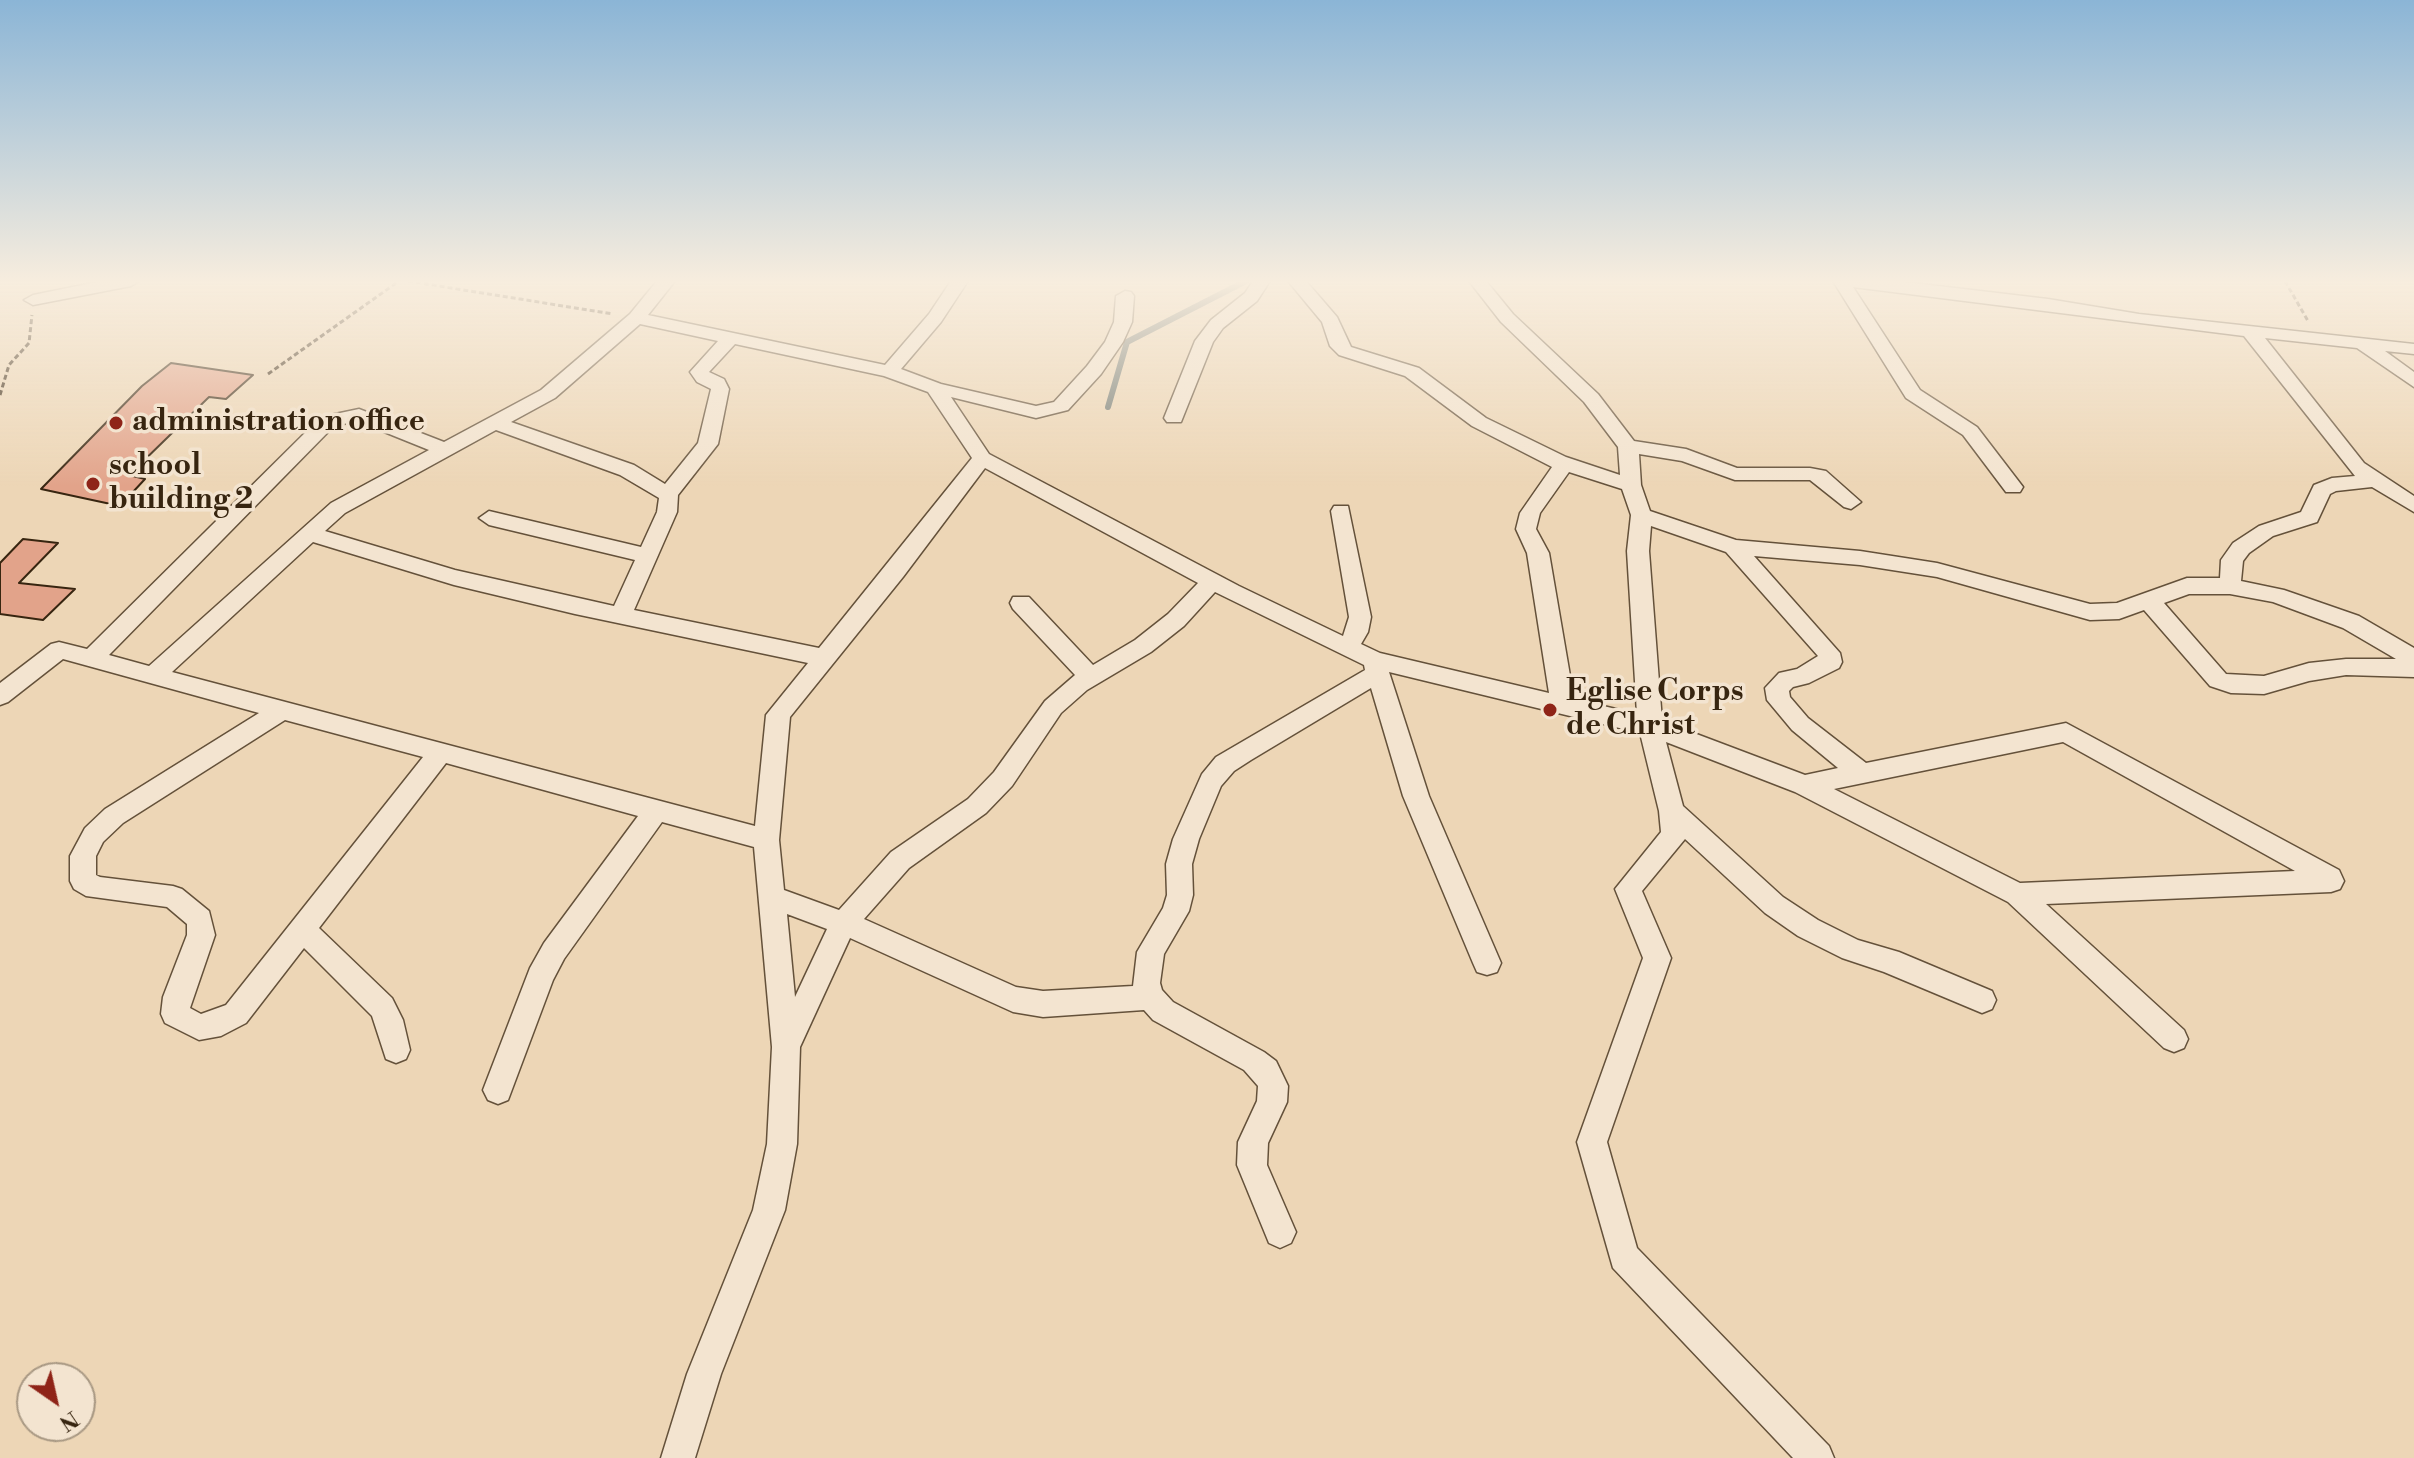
<!DOCTYPE html>
<html>
<head>
<meta charset="utf-8">
<style>
	body { margin:0 }
	#map { position:relative; width:2414px; height:1458px; overflow:hidden; background:#edd6b6; font-family:"Libre Bodoni",serif }
	canvas { display:block }
	.north { position:absolute; left:16px; top:1362px; width:80px; height:80px; box-sizing:border-box; background:#f3e4d0; border:2px solid #a89883; border-radius:50%; rotate:146deg; font-size:22px; font-weight:700; line-height:32px; text-align:center; color:#372510 }
	.north::after { content:''; display:block; margin:auto; width:28px; height:36px; background:#8f2418; clip-path:polygon(50% 0,100% 100%,50% 72%,0 100%) }
</style>
</head>
<body>
<div id="map">
<canvas width="2414" height="1458"></canvas>
<div class="north">N</div>
</div>
<script>
const c = document.querySelector('canvas').getContext('2d');
c.lineJoin = 'round';
function poly(rows) {
  const path = new Path2D();
  for (const r of rows) {
    path.moveTo(r[0], r[1]);
    for (let i = 2; i < r.length; i += 2) path.lineTo(r[i], r[i + 1]);
  }
  return path;
}
function trace(path, color, width, dash) {
  c.strokeStyle = color;
  c.lineWidth = width;
  c.lineCap = dash ? 'butt' : 'round';
  c.setLineDash(dash || []);
  c.stroke(path);
}
function fillPath(path, color) {
  c.fillStyle = color;
  c.fill(path, 'evenodd');
}
function write(font, color, halo, rows, align = 'center') {
  c.font = font + ' "Libre Bodoni",serif';
  c.lineWidth = 7;
  c.setLineDash([]);
  c.textBaseline = 'middle';
  c.strokeStyle = halo;
  c.fillStyle = color;
  for (const [text, x, y, turn = 0] of rows) {
    c.save();
    c.translate(x, y);
    c.rotate((+turn || 0) * Math.PI / 180);
    c.textAlign = isNaN(turn) ? turn : align;
    if (halo) c.strokeText(text, 0, 0);
    c.fillText(text, 0, 0);
    c.restore();
  }
}
const stream = poly([
	[1108,407,1127,342,1246,281]
]);
const building = poly([
	[171,363,253,375,226,399,209,397,129,475,145,479,120,506,41,489,142,386,171,363],
	[23,539,58,543,19,583,75,589,43,620,0,614,0,563,23,539]
]);
const path = poly([
	[408,281,613,314],
	[2285,281,2308,321],
	[268,374,399,281],
	[0,395,9,365,29,343,32,315]
]);
const minor = poly([
	[102,281,139,281,131,286,33,305,24,300,33,295,102,281],
	[657,281,675,281,648,315,885,365,929,314,951,281,968,281,941,322,901,369,941,384,1036,406,1054,402,1087,366,1105,342,1114,322,1116,296,1125,291,1131,292,1134,296,1132,322,1123,342,1101,374,1068,410,1036,418,951,397,989,454,1239,586,1343,636,1349,617,1331,511,1334,506,1348,506,1371,617,1368,632,1361,644,1380,653,1549,693,1527,553,1516,529,1520,513,1552,467,1472,426,1405,376,1339,355,1330,346,1322,322,1288,281,1306,281,1337,317,1351,347,1419,368,1486,418,1566,457,1620,475,1618,447,1584,402,1501,322,1469,281,1486,281,1513,314,1598,394,1634,441,1686,449,1737,468,1810,468,1826,471,1861,502,1851,509,1844,507,1810,480,1735,480,1682,461,1639,454,1641,485,1650,511,1736,540,1860,551,1937,563,2090,604,2117,603,2187,578,2220,578,2221,560,2233,543,2259,526,2301,512,2314,485,2332,478,2355,476,2244,336,1853,287,1920,390,1977,427,2023,487,2020,492,2006,492,1963,435,1906,398,1833,281,1896,281,2048,299,2139,314,2414,344,2414,354,2385,351,2414,372,2414,387,2357,348,2265,338,2364,463,2414,496,2414,512,2372,487,2336,491,2330,494,2317,522,2273,536,2249,553,2243,561,2241,581,2284,590,2359,616,2414,648,2414,677,2346,675,2309,681,2264,694,2231,693,2210,686,2144,610,2119,619,2090,620,1937,577,1860,565,1754,556,1840,653,1842,662,1839,668,1809,683,1793,687,1789,691,1790,697,1808,718,1866,763,2066,723,2339,870,2344,881,2340,889,2331,892,2046,904,2184,1030,2188,1039,2184,1048,2174,1052,2164,1048,2008,902,1795,792,1666,742,1683,806,1783,897,1818,920,1858,940,1899,952,1992,991,1996,1000,1992,1009,1982,1013,1884,972,1842,958,1798,936,1765,913,1685,839,1642,891,1671,958,1607,1142,1637,1248,1829,1446,1834,1458,1793,1458,1613,1268,1577,1142,1643,958,1615,889,1661,832,1659,811,1640,733,1389,672,1429,796,1501,963,1497,972,1487,975,1477,972,1473,963,1403,796,1371,688,1251,760,1234,771,1221,786,1199,839,1192,864,1193,895,1189,911,1164,954,1160,983,1162,990,1173,1002,1264,1052,1276,1061,1288,1086,1287,1102,1268,1143,1267,1165,1296,1232,1291,1243,1280,1248,1269,1243,1237,1165,1238,1142,1257,1101,1258,1086,1244,1070,1153,1020,1144,1010,1043,1017,1013,1012,850,938,800,1047,797,1144,785,1210,721,1374,695,1458,661,1458,687,1374,753,1210,767,1144,772,1047,754,847,662,822,564,959,553,980,508,1100,498,1104,488,1100,483,1090,530,968,544,943,638,816,446,763,319,928,392,998,403,1020,410,1050,406,1059,396,1063,386,1059,372,1016,304,948,246,1023,221,1036,199,1040,165,1023,161,1014,163,997,187,935,187,924,167,907,86,896,74,889,70,881,70,856,85,828,105,809,259,713,63,659,8,702,0,705,0,683,51,644,59,642,87,649,321,417,359,409,444,442,541,390,630,314,657,281],
	[640,324,718,341,690,372,697,382,711,389,698,443,665,484,634,465,511,422,555,398,640,324],
	[735,344,884,376,928,392,972,458,819,648,634,610,677,512,678,495,718,444,729,389,724,379,709,372,735,344],
	[357,421,429,450,331,503,149,666,109,655,334,426,357,421],
	[496,430,620,475,659,498,657,512,641,547,489,511,479,518,489,525,635,560,614,606,455,570,325,531,345,513,496,430],
	[985,468,1198,583,1168,614,1135,640,1093,665,1029,597,1013,597,1010,603,1013,609,1075,675,1045,701,994,772,968,799,891,852,839,910,784,890,779,840,790,717,903,577,985,468],
	[1569,472,1622,489,1631,515,1627,551,1637,714,1574,699,1549,553,1536,529,1540,513,1569,472],
	[1651,526,1726,552,1818,656,1797,669,1779,673,1765,688,1767,700,1792,730,1838,768,1805,775,1662,721,1649,551,1651,526],
	[313,542,454,585,575,614,808,663,766,715,755,826,172,672,313,542],
	[1215,592,1364,665,1365,670,1216,757,1202,774,1173,839,1166,864,1167,895,1163,908,1137,952,1133,986,1043,991,1016,987,864,919,909,868,986,813,1012,786,1061,713,1087,690,1151,652,1184,626,1215,592],
	[2189,594,2230,594,2273,602,2343,628,2396,659,2346,659,2309,663,2264,676,2226,674,2164,603,2189,594],
	[285,720,423,757,226,1005,201,1014,190,1008,215,935,209,911,182,889,173,886,100,877,96,875,96,856,103,842,123,823,285,720],
	[2063,742,2295,871,2020,883,1834,789,2063,742],
	[787,914,827,929,795,997,787,914],
	[1253,281,1270,281,1257,301,1223,328,1213,342,1181,422,1167,422,1164,418,1195,341,1211,320,1245,293,1253,281]
]);
const markers = [
	[116,423,8,"#8f2418"],
	[93,484,8,"#8f2418"],
	[1550,710,8,"#8f2418"]
];
const poiNames = [
	["administration office",132,423],
	["school",109,467],
	["building 2",109,501],
	["Eglise Corps",1566,693],
	["de Christ",1566,727]
];
trace(stream, '#757c76', 6);
fillPath(building, '#e2a38a');
trace(building, '#372510', 2);
trace(minor, '#64513a', 3);
trace(path, '#372510', 3, [5, 3]);
fillPath(minor, '#f3e4d0');
const sky = c.createLinearGradient(0, 0, 0, 486);
sky.addColorStop(0, '#8bb5d6');
sky.addColorStop(0.58, '#f7edde');
sky.addColorStop(1, '#f7edde00');
c.fillStyle = sky;
c.fillRect(0, 0, 2414, 486);
for (const [x, y, r, color] of markers) {
  const dot = new Path2D();
  dot.arc(x, y, r, 0, 2 * Math.PI);
  c.fillStyle = color;
  c.fill(dot);
  trace(dot, '#f3e4d0', 3);
}
write('bold 30px', '#372510', '#f3e4d0', poiNames, 'left');
</script>
</body>
</html>
